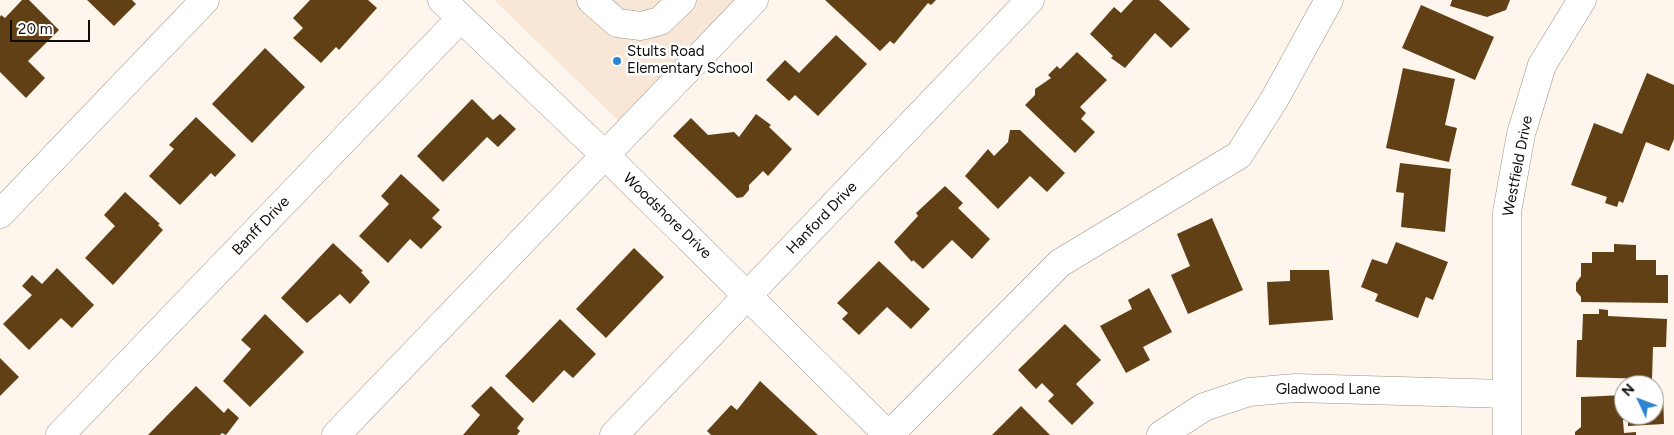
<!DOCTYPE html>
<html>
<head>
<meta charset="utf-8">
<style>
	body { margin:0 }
	#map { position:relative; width:1674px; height:435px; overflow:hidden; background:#fef5ec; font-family:Figtree,sans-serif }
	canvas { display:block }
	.north { position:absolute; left:1614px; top:375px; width:50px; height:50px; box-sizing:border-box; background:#fff; border:1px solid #9f9d9c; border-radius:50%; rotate:313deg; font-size:14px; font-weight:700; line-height:20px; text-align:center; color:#0e0b08 }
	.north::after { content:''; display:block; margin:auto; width:18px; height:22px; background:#2a84d1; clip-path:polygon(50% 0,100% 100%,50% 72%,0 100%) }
	.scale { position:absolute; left:10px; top:20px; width:80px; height:22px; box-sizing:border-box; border:2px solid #0e0b08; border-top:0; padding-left:6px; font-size:15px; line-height:18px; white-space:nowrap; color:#0e0b08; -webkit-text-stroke:4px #fff; paint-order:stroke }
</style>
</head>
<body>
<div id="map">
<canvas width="1674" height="435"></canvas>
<div class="north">N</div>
<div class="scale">20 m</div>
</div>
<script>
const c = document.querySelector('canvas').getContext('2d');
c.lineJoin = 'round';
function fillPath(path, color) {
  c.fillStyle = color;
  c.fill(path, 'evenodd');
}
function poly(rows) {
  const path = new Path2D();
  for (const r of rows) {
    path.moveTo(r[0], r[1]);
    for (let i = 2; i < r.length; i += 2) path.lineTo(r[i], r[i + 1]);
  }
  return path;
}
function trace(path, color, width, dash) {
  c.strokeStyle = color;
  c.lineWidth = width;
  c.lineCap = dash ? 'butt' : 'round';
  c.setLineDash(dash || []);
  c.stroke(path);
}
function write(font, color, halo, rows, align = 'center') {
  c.font = font + ' Figtree,sans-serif';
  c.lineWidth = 5;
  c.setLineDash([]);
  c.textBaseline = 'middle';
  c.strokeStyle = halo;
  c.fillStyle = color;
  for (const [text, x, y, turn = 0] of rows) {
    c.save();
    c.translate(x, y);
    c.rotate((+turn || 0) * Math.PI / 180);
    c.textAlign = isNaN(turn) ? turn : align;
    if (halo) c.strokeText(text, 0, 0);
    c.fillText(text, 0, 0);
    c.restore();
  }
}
const built = poly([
	[494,0,735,0,619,121]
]);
const building = poly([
	[22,0,29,0,59,30,28,61,45,78,26,98,0,72,0,17,1,15,5,18],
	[87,0,132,0,136,4,114,26],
	[310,0,368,0,377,8,339,50,336,47,321,63,293,38,303,28,293,18],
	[825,0,936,0,931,5,928,3,894,44,890,41,880,51],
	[1133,0,1159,0,1190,29,1171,48,1155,33,1125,68,1111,58,1113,56,1090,34,1114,7,1121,13],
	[1452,0,1510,0,1506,10,1487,17,1450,6],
	[1421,5,1494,37,1475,80,1402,48],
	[836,35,867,64,818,116,795,95,789,101,766,80,785,60,799,73],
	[265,48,305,87,252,143,212,104],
	[1077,52,1107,80,1080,107,1086,113,1081,119,1095,132,1075,153,1025,105,1035,95,1035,89,1051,78,1048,75,1057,66,1060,69],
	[1403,68,1455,79,1445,125,1457,128,1449,162,1386,148],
	[1647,73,1674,85,1674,139,1669,151,1646,142,1623,203,1619,201,1617,207,1605,203,1607,197,1571,185,1594,123,1622,134],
	[472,99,493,120,500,114,516,129,498,147,487,137,443,182,417,156],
	[756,114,771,125,769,127,792,149,768,176,763,171,749,185,749,190,743,197,737,198,673,136,691,118,708,135,734,132,739,137],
	[196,117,236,155,215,177,211,173,180,205,149,176,174,149,169,145],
	[1010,130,1020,130,1065,173,1047,192,1030,176,998,209,965,176,988,149,994,156,1008,142],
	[1400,163,1451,169,1445,232,1401,227,1404,193,1396,192],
	[401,174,440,210,432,218,442,227,421,249,410,239,388,263,359,236,389,204,381,196],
	[945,186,963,203,958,208,990,239,972,259,952,240,923,269,913,260,912,262,894,242,918,216,916,213],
	[125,192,160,224,158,225,163,230,113,285,85,258,115,226,104,215],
	[1212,218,1243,290,1188,314,1171,275,1190,266,1177,234],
	[1396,242,1448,262,1433,300,1426,297,1418,318,1375,301,1378,294,1361,287,1372,259,1387,264],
	[333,243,363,271,361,272,370,282,350,304,340,294,307,323,281,298],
	[1614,244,1636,245,1636,260,1656,260,1656,275,1668,275,1668,303,1581,302,1581,297,1576,291,1576,283,1581,276,1581,263,1592,263,1592,252,1614,252],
	[634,248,664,277,606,338,576,309],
	[879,261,930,309,911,329,887,307,859,335,842,319,848,313,837,303],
	[57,268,94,305,72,328,61,318,29,350,3,324,32,295,22,286,32,275,42,284],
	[1290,270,1329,270,1333,320,1269,325,1267,282,1290,281],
	[1149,288,1172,332,1143,347,1150,360,1126,373,1100,326,1132,309,1128,300],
	[1599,309,1608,310,1608,316,1667,319,1666,347,1653,347,1652,379,1576,377,1577,340,1582,340,1583,314,1599,314],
	[265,314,304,352,250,407,223,381,251,349,241,340],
	[560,319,596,354,573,378,564,370,533,403,505,376],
	[1065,324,1101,360,1076,384,1094,403,1072,425,1048,401,1054,395,1042,383,1036,389,1018,370],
	[0,358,19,377,0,396],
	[760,381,818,435,711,435,707,431,731,405,737,410],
	[196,386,224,413,228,408,239,418,226,435,222,433,220,435,148,435],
	[491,386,524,419,517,428,520,431,517,435,463,435,480,415,471,406],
	[1663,393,1664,424,1628,426,1628,419,1623,420,1624,433,1636,432,1636,435,1575,435,1575,432,1581,427,1581,397,1624,395,1624,415,1654,415,1654,394],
	[1021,406,1050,435,992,435]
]);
const minor = poly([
	[442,0,606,156,888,435],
	[591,0,617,23,641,26,660,21,682,0],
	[0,214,205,0],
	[60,435,461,18],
	[336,435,754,0],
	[614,435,1030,0],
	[889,435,1060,263,1239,155,1274,100,1329,0],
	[1161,435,1204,407,1249,392,1295,388,1506,394],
	[1507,435,1507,212,1521,134,1542,65,1582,0]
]);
const markers = [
	[617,61,5,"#2a84d1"]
];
const poiNames = [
	["Stults Road",627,52],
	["Elementary School",627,69]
];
const streetNames = [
	["Westfield Drive",1518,166,-79],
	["Woodshore Drive",667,216,44],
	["Hanford Drive",822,218,-46],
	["Banff Drive",261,226,-46],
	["Gladwood Lane",1328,390]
];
fillPath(built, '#f8e7d6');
fillPath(building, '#624016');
trace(minor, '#9b9187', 29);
trace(minor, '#fff', 28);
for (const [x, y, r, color] of markers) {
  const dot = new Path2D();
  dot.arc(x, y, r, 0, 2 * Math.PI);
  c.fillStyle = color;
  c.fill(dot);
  trace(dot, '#fff', 2);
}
write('15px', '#0e0b08', '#fff', poiNames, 'left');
write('15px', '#0e0b08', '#fff', streetNames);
</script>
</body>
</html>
